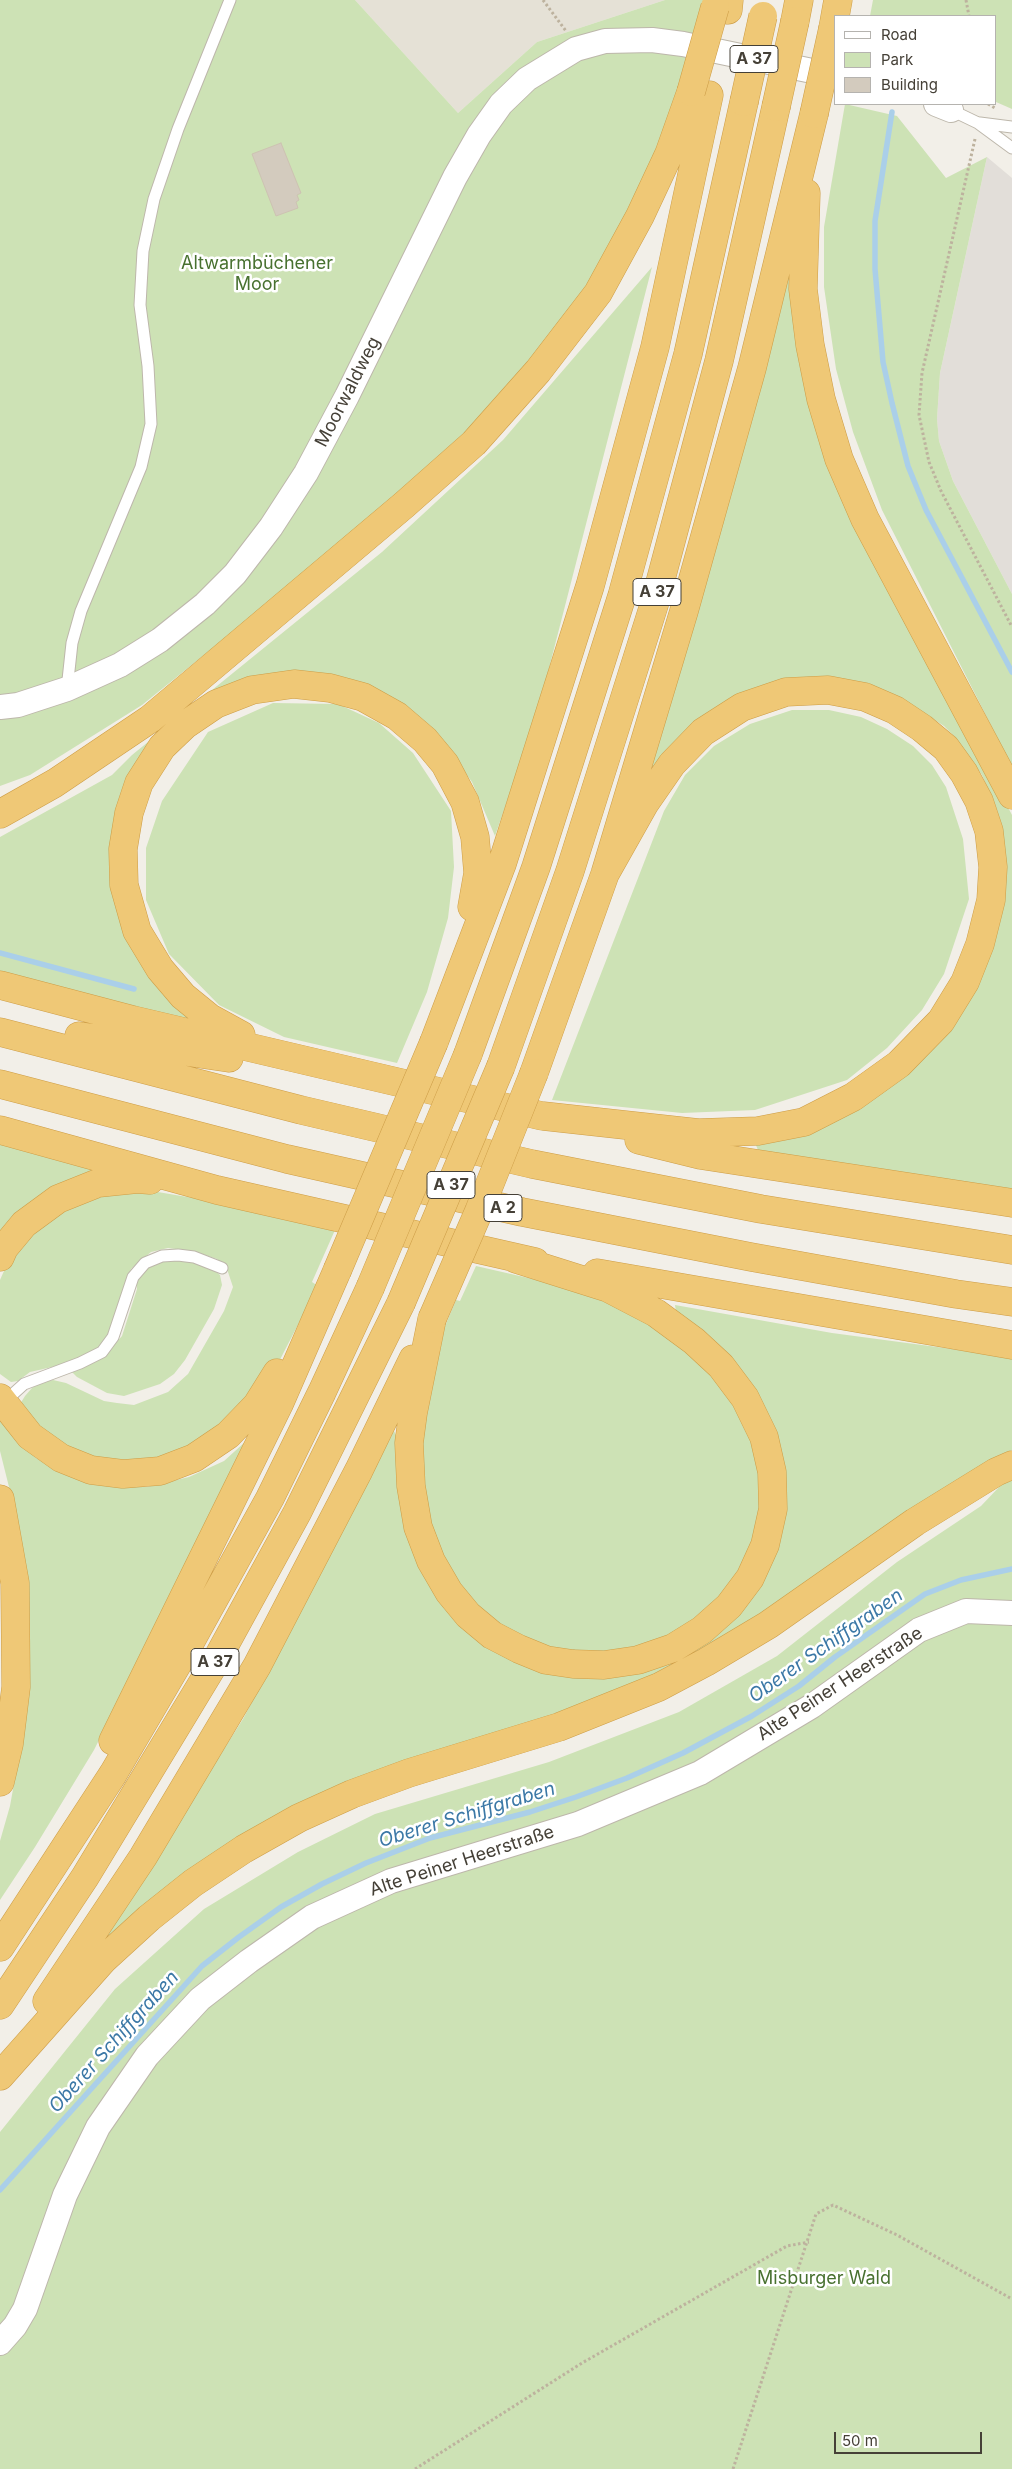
<!DOCTYPE html>
<html>
<head>
<meta charset="utf-8">
<style>
	body { margin:0 }
	#map { position:relative; width:1012px; height:2469px; overflow:hidden; background:#f2efe8; font-family:Inter,sans-serif }
	canvas { display:block }
	.legend { position:absolute; left:834px; top:15px; width:162px; height:90px; box-sizing:border-box; background:#fff; border:1px solid #b5b3af; margin:0; padding:6px 9px; list-style:none; font-size:15px; color:#454037 }
	.legend li { display:flex; align-items:center; gap:10px; height:25px }
	.legend b { width:25px; border:1px solid #b5b3af }
	.scale { position:absolute; left:834px; top:2432px; width:148px; height:22px; box-sizing:border-box; border:2px solid #454037; border-top:0; padding-left:6px; font-size:15px; line-height:18px; white-space:nowrap; color:#454037; -webkit-text-stroke:4px #fff; paint-order:stroke }
</style>
</head>
<body>
<div id="map">
<canvas width="1012" height="2469"></canvas>
<ul class="legend">
<li><b style="height:6px;background:#fff"></b>Road</li>
<li><b style="height:14px;background:#cde2b5"></b>Park</li>
<li><b style="height:14px;background:#d3cbbe"></b>Building</li>
</ul>
<div class="scale">50 m</div>
</div>
<script>
const c = document.querySelector('canvas').getContext('2d');
c.lineJoin = 'round';
function fillPath(path, color) {
  c.fillStyle = color;
  c.fill(path, 'evenodd');
}
function poly(rows) {
  const path = new Path2D();
  for (const r of rows) {
    path.moveTo(r[0], r[1]);
    for (let i = 2; i < r.length; i += 2) path.lineTo(r[i], r[i + 1]);
  }
  return path;
}
function trace(path, color, width, dash) {
  c.strokeStyle = color;
  c.lineWidth = width;
  c.lineCap = dash ? 'butt' : 'round';
  c.setLineDash(dash || []);
  c.stroke(path);
}
function write(font, color, halo, rows, align = 'center') {
  c.font = font + ' Inter,sans-serif';
  c.lineWidth = 5;
  c.setLineDash([]);
  c.textBaseline = 'middle';
  c.strokeStyle = halo;
  c.fillStyle = color;
  for (const [text, x, y, turn = 0] of rows) {
    c.save();
    c.translate(x, y);
    c.rotate((+turn || 0) * Math.PI / 180);
    c.textAlign = isNaN(turn) ? turn : align;
    if (halo) c.strokeText(text, 0, 0);
    c.fillText(text, 0, 0);
    c.restore();
  }
}
const residential = poly([
	[355,0,665,0,537,42,458,113]
]);
const industrial = poly([
	[987,157,1012,178,1012,594,953,481,939,441,937,419,940,373]
]);
const green = poly([
	[0,0,355,0,458,113,537,42,665,0,705,0,682,89,631,209,587,286,530,365,466,434,317,564,142,705,30,775,0,786],
	[873,0,1012,0,1012,109,996,102,996,16,870,16],
	[845,104,897,116,946,178,987,157,940,373,937,419,939,441,953,481,1012,594,1012,767,882,510,853,432,836,369,824,287,824,227],
	[787,249,860,524,1012,815,1012,1196,758,1150,755,1143,937,1042,1003,834,997,810,982,775,955,737,944,726,903,699,784,680,760,686,716,707,696,721,650,772,647,769],
	[652,267,537,715,495,836,472,782,436,733,295,676,157,744,116,886,204,1029,0,979,0,837,112,775,132,755,382,552,503,440],
	[273,703,338,704,379,723,413,753,451,811,454,867,448,918,427,992,397,1063,284,1037,219,1005,169,954,146,900,146,848,162,801,208,732],
	[792,710,829,710,861,717,887,729,913,746,932,765,946,787,963,839,969,899,944,974,922,1010,887,1048,847,1080,755,1110,682,1113,552,1100,664,811,685,775,714,746,750,724],
	[0,1139,122,1171,0,1243],
	[140,1189,217,1202,335,1230,312,1282,318,1286,271,1377,249,1408,169,1459,114,1464,48,1440,20,1404,25,1396,32,1388,42,1382,53,1380,66,1383,104,1401,117,1403,134,1405,168,1392,188,1374,224,1311,233,1287,227,1269,217,1259,196,1252,168,1248,151,1252,131,1269,116,1321,102,1345,88,1354,61,1365,30,1372,18,1381,11,1382,0,1374,0,1280,7,1264,39,1225,90,1197],
	[172,1258,198,1262,212,1268,220,1275,222,1285,214,1309,185,1360,174,1374,160,1384,124,1396,107,1393,77,1377,71,1371,104,1356,122,1336,137,1289,136,1279,150,1266],
	[476,1266,559,1285,630,1311,699,1357,742,1414,759,1464,760,1510,755,1533,747,1558,722,1596,682,1630,637,1650,584,1654,531,1643,487,1616,451,1575,431,1527,425,1494,421,1432,440,1338,456,1300,460,1301],
	[675,1305,832,1333,1012,1357,1012,1450,955,1481,752,1621,646,1682,554,1718,370,1777,92,1957,243,1719,394,1431,400,1443,418,1549,536,1666,709,1638,781,1482,676,1312],
	[0,1420,16,1439,36,1458,62,1472,106,1486,146,1487,189,1477,224,1461,245,1442,248,1442,94,1750,35,1847,0,1900,0,1841,10,1806,22,1739,30,1646,23,1565,11,1495,0,1451],
	[1012,1479,1012,2469,0,2469,0,2132,115,1989,204,1909,298,1852,375,1814,549,1762,679,1712,777,1656,897,1562,981,1506,1001,1485]
]);
const stream = poly([
	[892,112,875,221,875,269,883,362,892,403,908,466,926,510,1012,672],
	[0,953,134,989],
	[0,2190,202,1966,239,1937,281,1907,322,1884,366,1863,430,1838,530,1812,576,1797,627,1778,683,1753,752,1716,799,1686,835,1657,925,1594,961,1580,1012,1569]
]);
const building = poly([
	[281,143,301,193,297,195,299,200,296,202,298,208,276,216,252,154,281,143]
]);
const path = poly([
	[543,0,566,31],
	[966,0,969,16],
	[988,104,995,108],
	[975,139,922,373,919,415,929,462,941,491,1012,627],
	[415,2469,582,2363,787,2246,809,2242],
	[733,2469,816,2214,833,2205,897,2235,1012,2299]
]);
const lane = poly([
	[951,110,978,123,1012,148],
	[980,123,1012,127],
	[67,689,72,643,81,611,141,467,151,424,148,366,140,305,143,251,154,199,178,129,230,0],
	[3,1403,24,1384,80,1363,102,1352,113,1337,133,1277,145,1263,162,1256,178,1255,194,1257,222,1268]
]);
const street = poly([
	[936,104,951,110],
	[0,707,18,705,67,689,120,665,160,640,205,604,235,574,271,527,306,473,347,396,455,177,479,135,501,104,527,79,576,49,605,41,652,40,683,44,836,76],
	[0,2343,15,2326,25,2309,65,2195,98,2127,147,2056,200,1999,249,1961,312,1917,391,1881,578,1824,700,1773,812,1706,919,1630,966,1611,1012,1613]
]);
const highway = poly([
	[728,10,729,0],
	[795,21,799,0],
	[833,28,838,0],
	[806,193,803,289,810,345,821,399,839,459,865,519,1012,795],
	[0,814,55,783,150,719,404,505,474,443,538,371,598,293,640,216,669,154,691,92],
	[0,985,133,1020,542,1116],
	[0,1032,301,1110,532,1164,761,1209,1012,1250],
	[241,1035,210,1018,183,996,160,969,137,931,124,885,123,849,129,813,139,783,162,747,185,725,216,704,252,690,294,684,330,688,363,697,397,716,425,740,445,764,465,802,475,837,478,873,472,907],
	[79,1036,229,1058],
	[434,1042,502,864,590,586,655,347,709,95],
	[468,1054,536,867,622,596,688,354,744,102],
	[501,1066,570,871,654,605,719,361,776,107],
	[534,1073,605,874,684,611,752,368,814,114],
	[0,1084,287,1159,522,1212,751,1257,956,1294,1012,1302],
	[543,1116,698,1133,758,1131,804,1122,853,1097,899,1064,941,1021,965,982,980,944,991,900,993,867,989,831,979,801,964,773,946,748,922,728,895,710,865,697,828,690,786,692,742,707,703,732,672,764,645,803,605,874],
	[0,1130,217,1190,535,1262],
	[639,1140,700,1155,1012,1203],
	[0,1257,4,1248,24,1224,58,1199,98,1183,137,1179,150,1180],
	[597,1273,1012,1345],
	[432,1319,413,1413,409,1443,411,1486,418,1527,431,1561,449,1592,468,1615,492,1635,519,1649,546,1660,573,1664,604,1665,638,1660,673,1648,702,1630,729,1606,750,1578,765,1545,773,1509,772,1472,764,1437,745,1398,721,1366,694,1341,656,1313,608,1288,516,1259],
	[0,1398,30,1436,61,1458,91,1470,123,1474,160,1471,194,1458,228,1435,257,1405,277,1373],
	[0,1499,15,1583,16,1687,9,1744,0,1782],
	[113,1741,280,1402,337,1271],
	[0,1947,113,1774,188,1646,270,1498,322,1392,370,1288],
	[47,2001,143,1857,257,1666,359,1470,413,1359],
	[0,2005,85,1877,217,1659,297,1513,401,1303],
	[0,2076,103,1960,149,1918,193,1883,244,1849,299,1818,352,1794,409,1773,559,1727,659,1687,706,1662,768,1625,915,1522,996,1472,1012,1465]
]);
const highwayBridge = poly([
	[691,92,715,7],
	[744,102,763,16],
	[776,107,795,21],
	[814,114,833,28],
	[337,1271,434,1042],
	[370,1288,468,1054],
	[401,1303,501,1066],
	[432,1319,479,1211,534,1073]
]);
const shields = [
	[754,59,48],
	[657,592,48],
	[451,1185,48],
	[503,1208,38],
	[215,1662,48]
];
const shieldNames = [
	["A 37",754,59],
	["A 37",657,592],
	["A 37",451,1185],
	["A 2",503,1208],
	["A 37",215,1662]
];
const parkNames = [
	["Altwarmbüchener",257,264],
	["Moor",257,285],
	["Misburger Wald",824,2279]
];
const streetNames = [
	["Moorwaldweg",348,392,-63],
	["Alte Peiner Heerstraße",840,1684,-33],
	["Alte Peiner Heerstraße",462,1861,-18]
];
const waterNames = [
	["Oberer Schiffgraben",826,1646,-35],
	["Oberer Schiffgraben",467,1815,-17],
	["Oberer Schiffgraben",114,2042,-48]
];
fillPath(residential, '#e5e1d6');
fillPath(industrial, '#e2ded9');
fillPath(green, '#cde2b5');
trace(stream, '#aacfe9', 5.5);
fillPath(building, '#d3cbbe');
trace(building, '#cdc3b2', 1);
trace(lane, '#bdb7ab', 13);
trace(street, '#bdb7ab', 26);
trace(highway, '#cd9d47', 29);
trace(path, '#bdb29e', 3, [2.5, 2.5]);
trace(lane, '#fff', 11);
trace(street, '#fff', 24);
trace(highway, '#efc876', 28);
trace(highwayBridge, '#cd9d47', 29, []);
trace(highwayBridge, '#efc876', 28);
for (const [x, y, w] of shields) {
  const box = new Path2D();
  box.roundRect(x - w / 2, y - 13.5, w, 27, 4);
  c.fillStyle = '#fff';
  c.fill(box);
  trace(box, '#454037', 1);
}
write('bold 16px', '#454037', null, shieldNames);
write('18px', '#487130', '#fff', parkNames);
write('18px', '#454037', '#fff', streetNames);
write('italic 19px', '#3b78a6', '#fff', waterNames);
</script>
</body>
</html>
